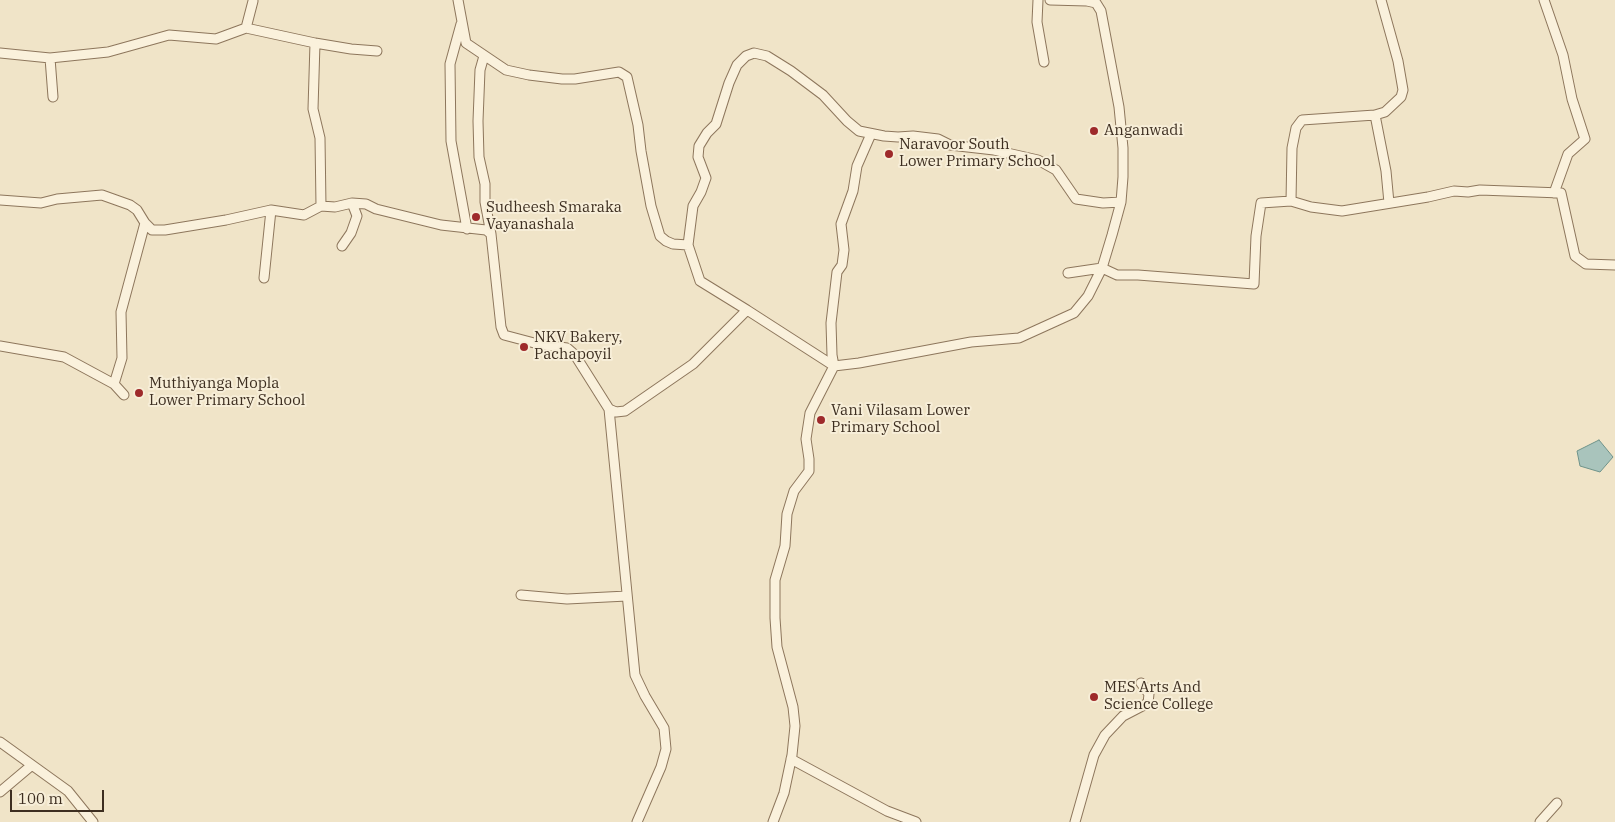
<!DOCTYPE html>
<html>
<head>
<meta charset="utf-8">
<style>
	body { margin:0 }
	#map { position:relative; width:1615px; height:822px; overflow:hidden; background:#f0e4c8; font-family:"IBM Plex Serif",serif }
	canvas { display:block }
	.scale { position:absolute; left:10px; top:790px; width:94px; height:22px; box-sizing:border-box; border:2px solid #3d2e20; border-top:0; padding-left:6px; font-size:15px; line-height:18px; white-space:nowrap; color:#3d2e20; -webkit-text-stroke:4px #f7eed8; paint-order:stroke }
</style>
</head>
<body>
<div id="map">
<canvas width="1615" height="822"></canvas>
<div class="scale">100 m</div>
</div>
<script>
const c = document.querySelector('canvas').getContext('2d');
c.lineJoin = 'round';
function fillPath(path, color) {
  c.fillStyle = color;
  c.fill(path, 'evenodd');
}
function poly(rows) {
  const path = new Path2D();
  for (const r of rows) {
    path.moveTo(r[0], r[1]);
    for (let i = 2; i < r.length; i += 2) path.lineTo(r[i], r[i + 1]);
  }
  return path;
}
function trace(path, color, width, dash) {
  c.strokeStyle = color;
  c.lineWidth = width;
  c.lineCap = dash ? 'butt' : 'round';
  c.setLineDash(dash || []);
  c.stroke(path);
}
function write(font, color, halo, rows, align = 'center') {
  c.font = font + ' "IBM Plex Serif",serif';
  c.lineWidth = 4;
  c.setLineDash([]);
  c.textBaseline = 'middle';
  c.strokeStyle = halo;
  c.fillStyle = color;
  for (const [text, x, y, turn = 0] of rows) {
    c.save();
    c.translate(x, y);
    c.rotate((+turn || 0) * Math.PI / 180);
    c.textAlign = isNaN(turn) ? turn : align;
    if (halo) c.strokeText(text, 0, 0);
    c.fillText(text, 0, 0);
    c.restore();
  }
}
const water = poly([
	[1599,440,1613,457,1600,472,1580,466,1577,451,1599,440]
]);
const minor = poly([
	[458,0,466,43,506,70,529,75,562,79,575,79,619,72,627,77,638,125,641,151,651,206,660,236,666,241,673,244,688,245,693,206,701,192,706,178,698,157,699,146,707,133,716,124,729,83,737,65,746,56,754,53,767,56,791,71,823,95,847,121,859,131,884,136,898,137,913,136,938,139,950,145,994,150,1038,160,1056,170,1076,199,1103,203,1121,202],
	[1038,0,1037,22,1044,62],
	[1544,0,1563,55,1572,99,1585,139,1568,154,1554,193],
	[461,24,450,64,451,141,467,229],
	[246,28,253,1],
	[315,43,313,109,320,138,321,206],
	[0,53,50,58,108,52,169,35,216,39,246,28,315,43,351,49,377,51],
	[484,56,480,70,478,121,479,157,485,184,485,202,491,234],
	[50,58,53,97],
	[1375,115,1386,171,1389,203],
	[0,200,41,203,57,199,102,195,130,205,137,210,145,223,152,230,165,230,226,220,271,210,304,215,321,206,335,207,352,203,366,204,376,209,441,225,486,230,491,234,501,327,504,335,538,344,567,348,575,355,609,409,616,412,625,411,693,364,747,310,834,366,859,363,971,342,1019,338,1074,313,1088,296,1102,268,1112,235,1121,202,1123,177,1123,148,1119,107,1101,11,1096,3,1087,1,1050,0],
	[1291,201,1292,148,1296,128,1302,120,1375,115,1385,112,1401,97,1403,90,1398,61,1381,0],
	[688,245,700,281,747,310],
	[342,246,351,233,357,216,352,203],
	[1068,273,1102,268,1117,275,1138,275,1254,284,1256,236,1261,203,1291,201,1311,207,1342,211,1428,197,1454,191,1468,192,1480,190,1561,193,1575,256,1586,264,1615,265],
	[264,278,271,210],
	[0,346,64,357,114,384,124,395],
	[114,384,122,358,121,312,145,223],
	[609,409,635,675,645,696,664,728,666,749,661,767,637,822],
	[521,595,567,599,627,596],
	[0,742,68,791,93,822],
	[791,759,887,811,916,822],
	[0,792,32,765],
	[773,822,784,793,792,755,795,726,793,707,777,647,775,618,775,580,785,546,787,514,794,491,809,471,809,459,806,439,810,413,834,366,832,355,831,323,837,272,842,265,844,250,841,224,853,191,857,166,871,134],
	[1075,822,1094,755,1105,735,1123,716,1148,703,1149,694,1141,683],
	[1540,822,1557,803]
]);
const markers = [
	[1094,131,5,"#9e2a2b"],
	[889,154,5,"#9e2a2b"],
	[476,217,5,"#9e2a2b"],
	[524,347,5,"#9e2a2b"],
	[139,393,5,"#9e2a2b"],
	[821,420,5,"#9e2a2b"],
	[1094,697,5,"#9e2a2b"]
];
const poiNames = [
	["Anganwadi",1104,131],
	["Naravoor South",899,145],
	["Lower Primary School",899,162],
	["Sudheesh Smaraka",486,208],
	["Vayanashala",486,225],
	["NKV Bakery,",534,338],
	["Pachapoyil",534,355],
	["Muthiyanga Mopla",149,384],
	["Lower Primary School",149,401],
	["Vani Vilasam Lower",831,411],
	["Primary School",831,428],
	["MES Arts And",1104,688],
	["Science College",1104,705]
];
fillPath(water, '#a9c4bc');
trace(water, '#6f938a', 1);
trace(minor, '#8d765c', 11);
trace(minor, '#faf1dc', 9);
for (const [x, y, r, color] of markers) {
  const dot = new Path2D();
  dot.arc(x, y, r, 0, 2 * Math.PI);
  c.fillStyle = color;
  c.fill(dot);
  trace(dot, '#f7eed8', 2);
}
write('15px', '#3d2e20', '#f7eed8', poiNames, 'left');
</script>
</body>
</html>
